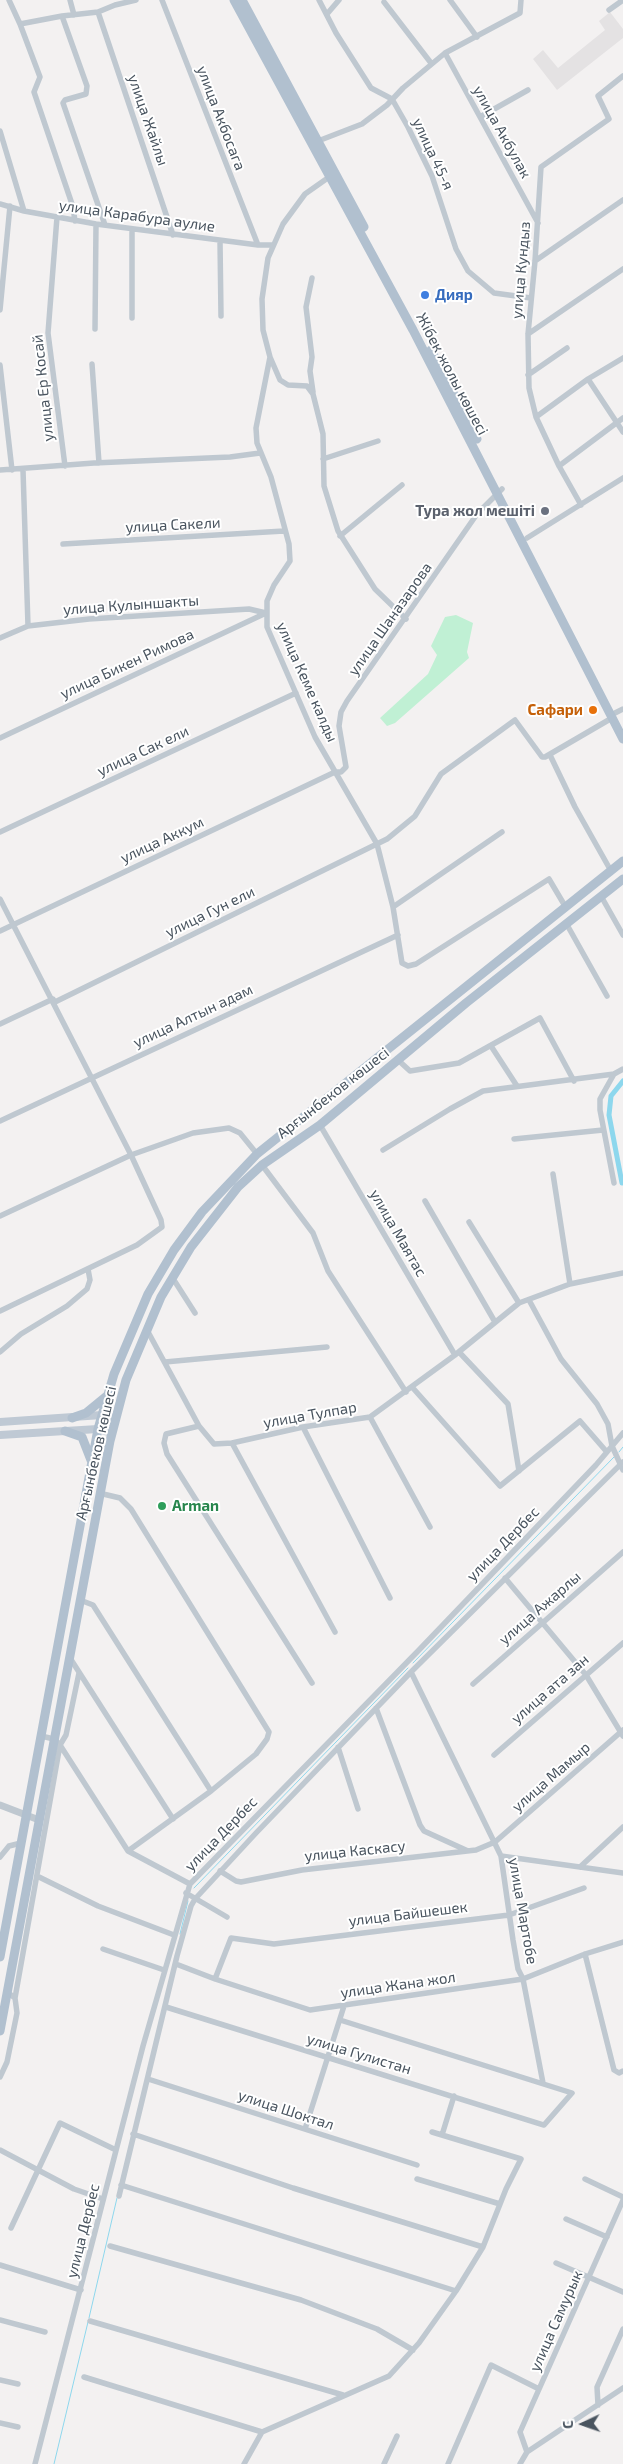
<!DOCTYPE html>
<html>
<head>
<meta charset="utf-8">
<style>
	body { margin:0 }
	#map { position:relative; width:623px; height:2464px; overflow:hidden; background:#f3f1f1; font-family:"Exo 2",sans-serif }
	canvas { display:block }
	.north { position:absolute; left:558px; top:2399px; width:50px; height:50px; -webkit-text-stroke:4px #fff; paint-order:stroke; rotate:267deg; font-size:14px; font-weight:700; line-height:20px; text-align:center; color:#49545f }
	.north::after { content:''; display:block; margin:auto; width:18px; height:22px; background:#49545f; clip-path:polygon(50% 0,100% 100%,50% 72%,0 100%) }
</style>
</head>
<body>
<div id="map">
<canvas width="623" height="2464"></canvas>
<div class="north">С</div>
</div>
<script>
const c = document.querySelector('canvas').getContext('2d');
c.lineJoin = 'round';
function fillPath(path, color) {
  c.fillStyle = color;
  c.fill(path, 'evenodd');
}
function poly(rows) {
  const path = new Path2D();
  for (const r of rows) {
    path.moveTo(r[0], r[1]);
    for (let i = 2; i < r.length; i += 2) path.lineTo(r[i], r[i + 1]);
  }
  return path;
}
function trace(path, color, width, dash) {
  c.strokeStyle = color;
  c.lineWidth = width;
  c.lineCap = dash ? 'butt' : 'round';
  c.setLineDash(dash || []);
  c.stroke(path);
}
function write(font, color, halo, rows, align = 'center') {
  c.font = font + ' "Exo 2",sans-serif';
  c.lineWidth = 4;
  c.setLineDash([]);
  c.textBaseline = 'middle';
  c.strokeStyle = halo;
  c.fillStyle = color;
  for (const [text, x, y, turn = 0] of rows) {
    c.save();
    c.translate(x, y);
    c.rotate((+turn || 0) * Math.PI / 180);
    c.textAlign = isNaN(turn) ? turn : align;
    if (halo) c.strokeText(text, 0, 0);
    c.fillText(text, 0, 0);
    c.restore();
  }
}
const education = poly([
	[610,12,623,29,623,38,557,90,533,59,543,50,558,68,605,30,599,21]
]);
const green = poly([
	[456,615,473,623,467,652,469,658,395,723,387,726,380,718,428,674,437,655,431,646,445,617]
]);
const stream = poly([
	[619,1452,623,1447],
	[413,1663,614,1457],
	[194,1888,408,1668],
	[180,1934,188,1901],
	[89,2318,117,2198],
	[54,2464,88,2322]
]);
const canal = poly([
	[622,1183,609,1115,611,1096,623,1081]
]);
const minor = poly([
	[9,0,20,24,62,16,98,12,115,5,136,0],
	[70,0,74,15],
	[162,0,258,245],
	[319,0,336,33,371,88,392,99,408,127,432,176,456,249,468,271,494,293,531,298],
	[450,0,477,37],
	[384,2,431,63],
	[609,10,623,0],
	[98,12,173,235],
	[327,14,339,0],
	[62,16,87,86,86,94,65,100,63,103,105,225],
	[20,24,40,77,34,92,73,207,75,221],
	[445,53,538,223],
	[480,117,528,90],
	[0,131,24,211],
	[318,141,362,124,387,105,403,88,445,53,520,13,521,0],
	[332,175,305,194,283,224,268,258,262,299,263,330,270,357,256,428,257,443,271,477,289,544,290,561,274,585,267,601,267,627,315,737,377,844,393,907,402,963,408,966,416,964,549,879,565,906],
	[0,204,24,211,96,224,258,245,272,245],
	[57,217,48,333,65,466],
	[220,241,221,316],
	[535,261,623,200],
	[312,278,306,307,312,357,310,371,313,392],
	[0,310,10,206],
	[132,318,132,229],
	[95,329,96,224],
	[528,334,623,269],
	[270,357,280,380,288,385,307,386,313,394,323,434,324,486,338,531,375,589,406,619],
	[92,364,99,463],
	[0,365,12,470],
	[528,375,567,348],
	[588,379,623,432],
	[536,417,588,379,623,358],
	[323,459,378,441],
	[559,466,623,418],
	[0,470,94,463,230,457,260,453],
	[23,470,28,626],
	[581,505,559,466,536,417,529,388,528,334,535,261,541,167,609,119,598,96,623,76],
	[340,536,402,485],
	[527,538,623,478],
	[63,544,284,531],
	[0,638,28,626,89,619,249,609,266,613],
	[615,713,623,709],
	[0,738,266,613],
	[550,755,575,807,611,871],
	[0,832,296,693],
	[601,896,623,935],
	[0,899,131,1155,161,1220,162,1227,137,1245,0,1311],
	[393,907,502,832],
	[566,923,607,996],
	[0,931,335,772,341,772,346,767,339,726,341,712,347,701,477,514,502,489],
	[55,1002,387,839,415,816,441,774,515,720,542,757,545,757,612,718],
	[0,1024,53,999],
	[491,1046,517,1086],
	[398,1060,410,1071,459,1063,540,1018,574,1081],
	[0,1121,398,935],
	[320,1125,455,1355],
	[514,1139,603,1130],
	[383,1150,450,1109,483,1091,614,1074],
	[262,1165,313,1233,328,1271,406,1392],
	[553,1174,570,1284],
	[614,1183,600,1110,600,1099,614,1074,623,1069],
	[425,1201,495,1322],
	[0,1216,131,1155,193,1133,229,1128,240,1133,257,1154],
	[469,1222,519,1303],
	[172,1277,195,1313],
	[529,1300,561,1359,597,1404,608,1424,612,1446,623,1470],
	[147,1330,199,1426,214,1444,232,1443,303,1427,370,1417,455,1355,519,1303,570,1284,623,1273],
	[0,1352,21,1334,67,1306,87,1289,90,1280,88,1269],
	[459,1352,508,1404,519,1471],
	[165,1362,327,1347],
	[412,1387,500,1486,580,1421,606,1451],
	[370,1417,430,1527],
	[199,1426,166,1434,164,1443,167,1454,312,1683],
	[303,1427,390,1598],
	[232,1443,335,1632],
	[99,1493,120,1498,131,1509,269,1732,267,1739,256,1754,211,1791,128,1851],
	[505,1578,586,1675,623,1736],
	[80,1600,93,1605,211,1791],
	[70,1658,173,1819],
	[411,1672,501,1856,513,1940,518,1969,523,1979,543,2083],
	[473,1684,623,1552],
	[376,1708,420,1825,424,1831,468,1851],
	[41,1736,54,1739,60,1745,128,1851,190,1884],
	[338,1747,358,1809],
	[494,1755,623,1643],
	[501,1856,623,1873],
	[0,1857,9,1846,21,1843],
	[580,1867,623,1827],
	[220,1871,236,1881,241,1882,302,1870,476,1850,495,1842,623,1730],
	[37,1876,98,1906,174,1935],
	[186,1893,227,1917],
	[103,1949,164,1970],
	[585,1954,614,2070,619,2073,623,2071],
	[176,1964,215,1979,310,2010,523,1979,585,1954,623,1942],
	[215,1979,231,1938,274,1944,509,1915,584,1888],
	[15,1998,60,1745,66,1735,79,1673],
	[166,2007,544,2125,572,2093,340,2020],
	[0,2077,7,2062,17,2013,15,1998,7,1992],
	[148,2079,417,2165],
	[305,2129,344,2006],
	[133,2134,293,2188,483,2247],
	[442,2135,454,2096],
	[0,2150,74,2189,103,2199],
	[417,2179,500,2204],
	[585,2179,623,2197],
	[121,2185,456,2291],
	[119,2196,177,1956,191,1906,195,1899,256,1833,411,1672,623,1462],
	[566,2219,607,2237],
	[11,2228,60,2123,116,2150],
	[110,2246,301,2300,377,2329,413,2350],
	[556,2263,623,2292],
	[0,2265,81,2290],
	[0,2320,45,2332],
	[90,2321,343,2395],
	[84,2377,262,2432],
	[0,2380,18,2384],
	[598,2405,597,2387,623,2329],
	[0,2423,18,2427],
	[527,2452,520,2432,623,2200],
	[35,2464,143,2046,190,1884,419,1650,596,1465,623,1433],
	[244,2464,262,2432,389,2376,419,2343,456,2291,483,2247,506,2189,521,2159,432,2132],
	[384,2464,397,2436],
	[448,2464,491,2365,539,2389],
	[520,2464,527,2452,623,2388]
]);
const tertiary = poly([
	[0,1805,39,1820]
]);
const secondary = poly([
	[0,1422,102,1415,116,1418],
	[0,1435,98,1429,112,1433]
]);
const primary = poly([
	[234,0,413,330,623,739],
	[242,0,364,227],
	[431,350,477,439],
	[72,1418,86,1413,108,1395],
	[65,1431,82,1437,91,1460],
	[0,1957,98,1429,114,1374,148,1294,174,1250,202,1212,257,1154,623,861],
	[0,2031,110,1441,126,1380,161,1297,191,1247,238,1187,262,1165,320,1125,466,1003,623,879]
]);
const markers = [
	[425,295,5,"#3f7fe0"],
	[545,511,5,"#6b7280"],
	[593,710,5,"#e8710a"],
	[162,1506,5,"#2e9e5b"]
];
const streetNames = [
	["улица Акбосага",221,118,69],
	["улица Жайлы",148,120,71],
	["улица Акбулак",502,132,61],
	["улица 45-я",433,154,65],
	["улица Карабура аулие",137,216,8],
	["улица Кундыз",521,270,-85],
	["Жібек жолы көшесі",452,374,62],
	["улица Ер Косай",43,388,-96],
	["улица Сакели",173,525,-3],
	["улица Кулыншакты",131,605,-4],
	["улица Шаназарова",390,619,-55],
	["улица Бикен Римова",127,664,-25],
	["улица Кеме калды",307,682,66],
	["улица Сак ели",143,751,-25],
	["улица Аккум",162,840,-25],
	["улица Гун ели",210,912,-26],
	["улица Алтын адам",193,1016,-25],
	["Арғынбеков көшесі",333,1093,-38],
	["улица Маятас",398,1233,60],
	["улица Тулпар",310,1415,-10],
	["Арғынбеков көшесі",96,1453,-77],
	["улица Дербес",503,1544,-46],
	["улица Ажарлы",540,1608,-41],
	["улица ата зан",550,1689,-41],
	["улица Мамыр",551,1777,-41],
	["улица Дербес",221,1834,-46],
	["улица Каскасу",355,1851,-6],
	["улица Мартобе",523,1911,80],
	["улица Байшешек",408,1914,-7],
	["улица Жана жол",398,1985,-8],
	["улица Гулистан",359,2054,17],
	["улица Шоктал",286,2110,18],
	["улица Дербес",83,2231,-76],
	["улица Самурык",556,2321,-66]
];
const shopNames = [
	["Дияр",435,295]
];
const worshipNames = [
	["Тура жол мешіті",535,511]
];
const foodNames = [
	["Сафари",583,710]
];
const leisureNames = [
	["Arman",172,1506]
];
fillPath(education, '#e4e2e3');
fillPath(green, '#c0f0d4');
trace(stream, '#8dd7ed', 1);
trace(canal, '#8dd7ed', 5);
trace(minor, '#bfc8d0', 5.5);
trace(tertiary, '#bfc8d0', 7);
trace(secondary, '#bfc9d4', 8);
trace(primary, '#b1c0cf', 9);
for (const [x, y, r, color] of markers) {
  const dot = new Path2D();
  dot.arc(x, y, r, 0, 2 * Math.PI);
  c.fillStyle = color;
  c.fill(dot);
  trace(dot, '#fff', 2);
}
write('15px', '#49545f', '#fff', streetNames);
write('bold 15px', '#366cbe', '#fff', shopNames, 'left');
write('bold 15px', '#5b616d', '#fff', worshipNames, 'right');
write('bold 15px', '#c56008', '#fff', foodNames, 'right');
write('bold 15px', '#27864d', '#fff', leisureNames, 'left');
</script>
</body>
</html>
